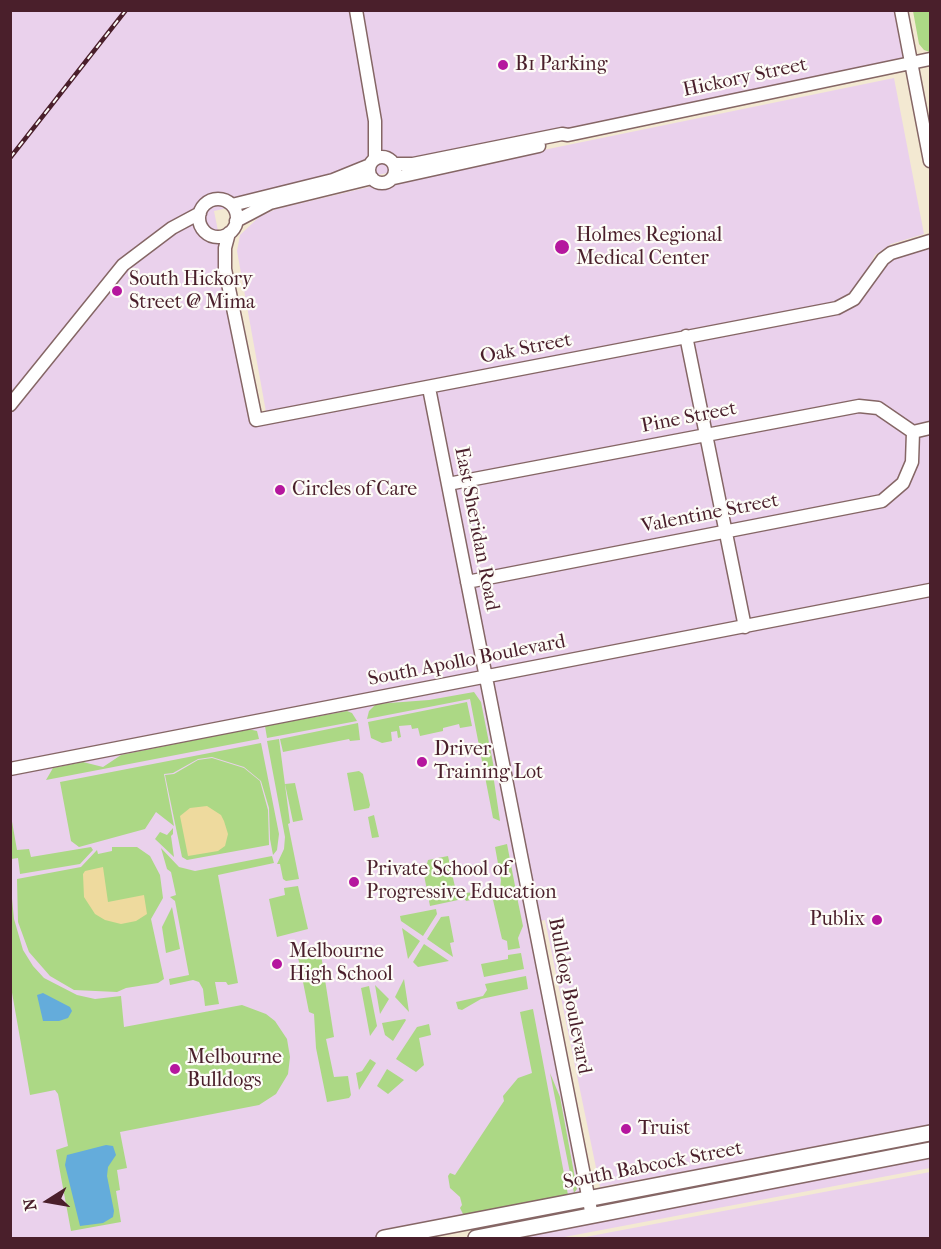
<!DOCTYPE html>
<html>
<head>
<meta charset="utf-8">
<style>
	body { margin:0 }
	#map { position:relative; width:941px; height:1249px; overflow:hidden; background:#f3e9d2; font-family:"IM FELL French Canon",serif }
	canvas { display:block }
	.frame { position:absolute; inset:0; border:12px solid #4a1f2b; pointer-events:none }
	.north { position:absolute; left:18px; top:1171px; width:60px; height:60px; -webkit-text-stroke:4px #fdfcf7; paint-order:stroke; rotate:259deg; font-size:16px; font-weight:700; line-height:24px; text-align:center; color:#4a1f2b }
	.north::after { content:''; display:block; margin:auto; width:21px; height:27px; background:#4a1f2b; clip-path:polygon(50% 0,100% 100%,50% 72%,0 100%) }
</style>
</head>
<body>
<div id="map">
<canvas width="941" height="1249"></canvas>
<div class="frame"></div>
<div class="north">N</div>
</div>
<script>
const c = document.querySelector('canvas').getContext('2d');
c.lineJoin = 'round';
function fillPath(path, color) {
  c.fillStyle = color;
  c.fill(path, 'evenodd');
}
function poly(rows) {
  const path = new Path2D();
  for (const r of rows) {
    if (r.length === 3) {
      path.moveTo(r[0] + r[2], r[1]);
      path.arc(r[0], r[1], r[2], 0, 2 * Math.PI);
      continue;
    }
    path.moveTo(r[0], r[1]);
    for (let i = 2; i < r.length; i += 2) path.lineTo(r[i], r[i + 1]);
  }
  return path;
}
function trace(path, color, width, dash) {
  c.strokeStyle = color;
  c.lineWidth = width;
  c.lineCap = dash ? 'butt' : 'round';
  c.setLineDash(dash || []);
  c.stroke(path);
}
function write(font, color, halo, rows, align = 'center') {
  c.font = font + ' "IM FELL French Canon",serif';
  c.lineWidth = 4.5;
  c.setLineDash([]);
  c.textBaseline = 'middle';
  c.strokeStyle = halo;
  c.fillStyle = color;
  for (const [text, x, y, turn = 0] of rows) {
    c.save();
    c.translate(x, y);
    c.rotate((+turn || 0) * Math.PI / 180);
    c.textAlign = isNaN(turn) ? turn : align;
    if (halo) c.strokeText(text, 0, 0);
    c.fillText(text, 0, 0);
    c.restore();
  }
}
const built = poly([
	[10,11,895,11,907,69,387,173,214,211,256,420,837,308,868,284,883,259,930,246,930,1126,600,1187,545,920,535,922,589,1200,384,1238,11,1238],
	[894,78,924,234,891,244,875,255,861,282,845,297,828,304,266,412,237,251,240,235,259,217,276,209,407,178],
	[930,1158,930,1168,559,1238,518,1238],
	[930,1172,930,1238,580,1238]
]);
const green = poly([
	[913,11,930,11,930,52,924,50,919,44],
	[474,692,481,702,495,773,493,774,500,821,493,818,470,699,367,719,369,711,376,704,429,700],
	[467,702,472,726,460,728,459,724,443,728,443,731,420,736,418,728,412,729,411,725,399,726,401,737,398,738,397,731,391,732,392,741,382,743,371,738,368,722],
	[347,711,352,713,357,721,267,738,265,726],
	[358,723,360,740,350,741,349,739,283,752,280,739],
	[248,729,257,731,259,739,46,780,53,768,83,762,103,767,121,755],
	[279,739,290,823,288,824,299,879,286,881,283,879,280,864,277,864,284,849,285,837,267,741],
	[261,743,279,834,277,850,273,855,270,839,269,808,261,781,244,767,212,757,198,759,173,773,164,774,174,826,156,812,145,829,79,847,71,841,60,782],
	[212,758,244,768,260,781,268,810,269,845,187,860,182,857,165,775,174,774,198,760],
	[359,771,363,774,370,805,369,808,354,811,347,773],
	[295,783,303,820,293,822,285,784],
	[10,810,17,850,29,849,31,857,91,847,93,850,80,864,20,874,18,858,11,859],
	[374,815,379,837,372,838,368,817],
	[173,828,173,834,171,836,174,857,155,839,160,832,167,835],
	[507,844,516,891,466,901,462,893,500,891,501,880,495,847],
	[112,847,137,847,150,856,160,875,163,898,151,919,164,979,158,983,126,988,117,992,74,990,50,976,29,952,18,922,17,879,81,867,97,850,98,854,112,851],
	[161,848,179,867,195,871,272,856,274,863,218,875,238,983,228,985,226,982,215,982,219,1004,205,1006,203,989,199,982,193,980,170,985,169,979,189,975,175,901,170,897,176,895,171,872,167,869],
	[448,856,458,900,430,906,424,875,428,860],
	[10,878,14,919,23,950,33,966,44,978,77,995,95,999,121,996,124,1027,242,1005,266,1014,275,1021,287,1039,290,1057,288,1074,276,1094,259,1105,120,1132,127,1168,117,1170,120,1190,116,1191,121,1222,71,1231,56,1150,68,1146,58,1094,55,1090,30,1095,11,987],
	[298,886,308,929,277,937,269,899,285,895,284,888],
	[509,897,517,897,523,926,518,938,520,948,508,950,507,941,502,939,493,900],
	[172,907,180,949,166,953,162,927],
	[436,909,437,914,423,936,401,921,400,916],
	[449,916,454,942,450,943,453,957,427,939,441,917],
	[402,928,420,941,408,959],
	[424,944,449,961,418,967,413,962],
	[320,948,334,1037,326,1039,334,1077,348,1076,351,1095,349,1098,327,1102,316,1048,314,1014,309,1012,297,952],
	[521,953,524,969,484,977,481,964,508,959,508,955],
	[526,976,528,989,481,999,462,1010,458,1009,456,1002,483,996,487,990,485,984],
	[404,979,409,1012,395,997],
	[375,985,389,999,380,1014],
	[369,986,377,1026,370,1036,361,988],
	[533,1009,568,1195,464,1216,460,1208,462,1205,460,1197,450,1188,448,1176,450,1173,455,1175,504,1101,503,1096,518,1078,532,1073,520,1012],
	[405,1019,406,1020,393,1041,385,1035,382,1023],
	[429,1024,431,1035,419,1038,424,1065,416,1072,396,1059,417,1027],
	[370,1059,376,1063,359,1090,356,1073,362,1071],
	[387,1069,404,1080,388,1094,377,1086],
	[550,1073,560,1097,577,1189,574,1193]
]);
const sand = poly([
	[207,806,221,815,224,821,228,834,225,846,218,851,188,856,180,816,190,808],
	[103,867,108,902,144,895,147,914,136,921,121,924,105,920,95,914,84,897,83,874,85,871]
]);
const water = poly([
	[43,993,70,1007,72,1011,68,1018,59,1021,43,1021,37,995],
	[106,1145,113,1146,116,1155,108,1167,107,1176,114,1211,113,1217,103,1223,80,1226,65,1165,67,1155]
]);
const minor = poly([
	[356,10,375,121,375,159],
	[901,10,930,161],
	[382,170,13],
	[394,164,413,164,562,134,568,135,930,59],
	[394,178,539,146],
	[218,218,19],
	[232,205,333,180,370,165],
	[236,221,270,203,372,178],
	[229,233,225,248,225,269,256,420,837,308,854,299,883,259,891,253,930,241],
	[686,336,745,627],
	[429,388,592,1216],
	[10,405,123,265,172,228,200,213],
	[913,432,930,428],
	[448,484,859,406,878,408,913,432],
	[467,582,882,501,903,483,912,462,913,432],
	[10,769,930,590]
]);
const major = poly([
	[384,1238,930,1133],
	[476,1238,930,1150]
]);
const rail = poly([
	[10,158,126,10]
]);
const markers = [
	[503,65,6,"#b5179e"],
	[562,247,8,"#b5179e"],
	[117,291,6,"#b5179e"],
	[280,490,6,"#b5179e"],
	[422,762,6,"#b5179e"],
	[354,882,6,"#b5179e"],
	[877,920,6,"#b5179e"],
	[277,964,6,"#b5179e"],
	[175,1069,6,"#b5179e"],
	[626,1129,6,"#b5179e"]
];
const poiNames = [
	["B1 Parking",515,65],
	["Holmes Regional",576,236],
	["Medical Center",576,259],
	["South Hickory",129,280],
	["Street @ Mima",129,303],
	["Circles of Care",292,490],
	["Driver",434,750],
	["Training Lot",434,773],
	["Private School of",366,870],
	["Progressive Education",366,893],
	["Publix",865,920,"right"],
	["Melbourne",289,952],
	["High School",289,975],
	["Melbourne",187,1058],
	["Bulldogs",187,1081],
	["Truist",638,1129]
];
const streetNames = [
	["Hickory Street",745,78,-12],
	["Oak Street",526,349,-11],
	["Pine Street",689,418,-11],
	["Valentine Street",710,514,-11],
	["East Sheridan Road",476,529,79],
	["South Apollo Boulevard",467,661,-11],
	["Bulldog Boulevard",569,996,79],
	["South Babcock Street",653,1166,-11]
];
fillPath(built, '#ead1ec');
fillPath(green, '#acd885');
fillPath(sand, '#eeda9e');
fillPath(water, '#64acdb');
trace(minor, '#856665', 15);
trace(major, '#856665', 18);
trace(minor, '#fff', 12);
trace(major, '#fff', 15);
trace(rail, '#4a1f2b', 4.5);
trace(rail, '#fdfcf7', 2, [7]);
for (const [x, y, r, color] of markers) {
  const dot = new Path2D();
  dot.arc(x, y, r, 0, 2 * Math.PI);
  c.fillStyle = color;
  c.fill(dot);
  trace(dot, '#fdfcf7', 2);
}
write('20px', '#4a1f2b', '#fdfcf7', poiNames, 'left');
write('20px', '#4a1f2b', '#fdfcf7', streetNames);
</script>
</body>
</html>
